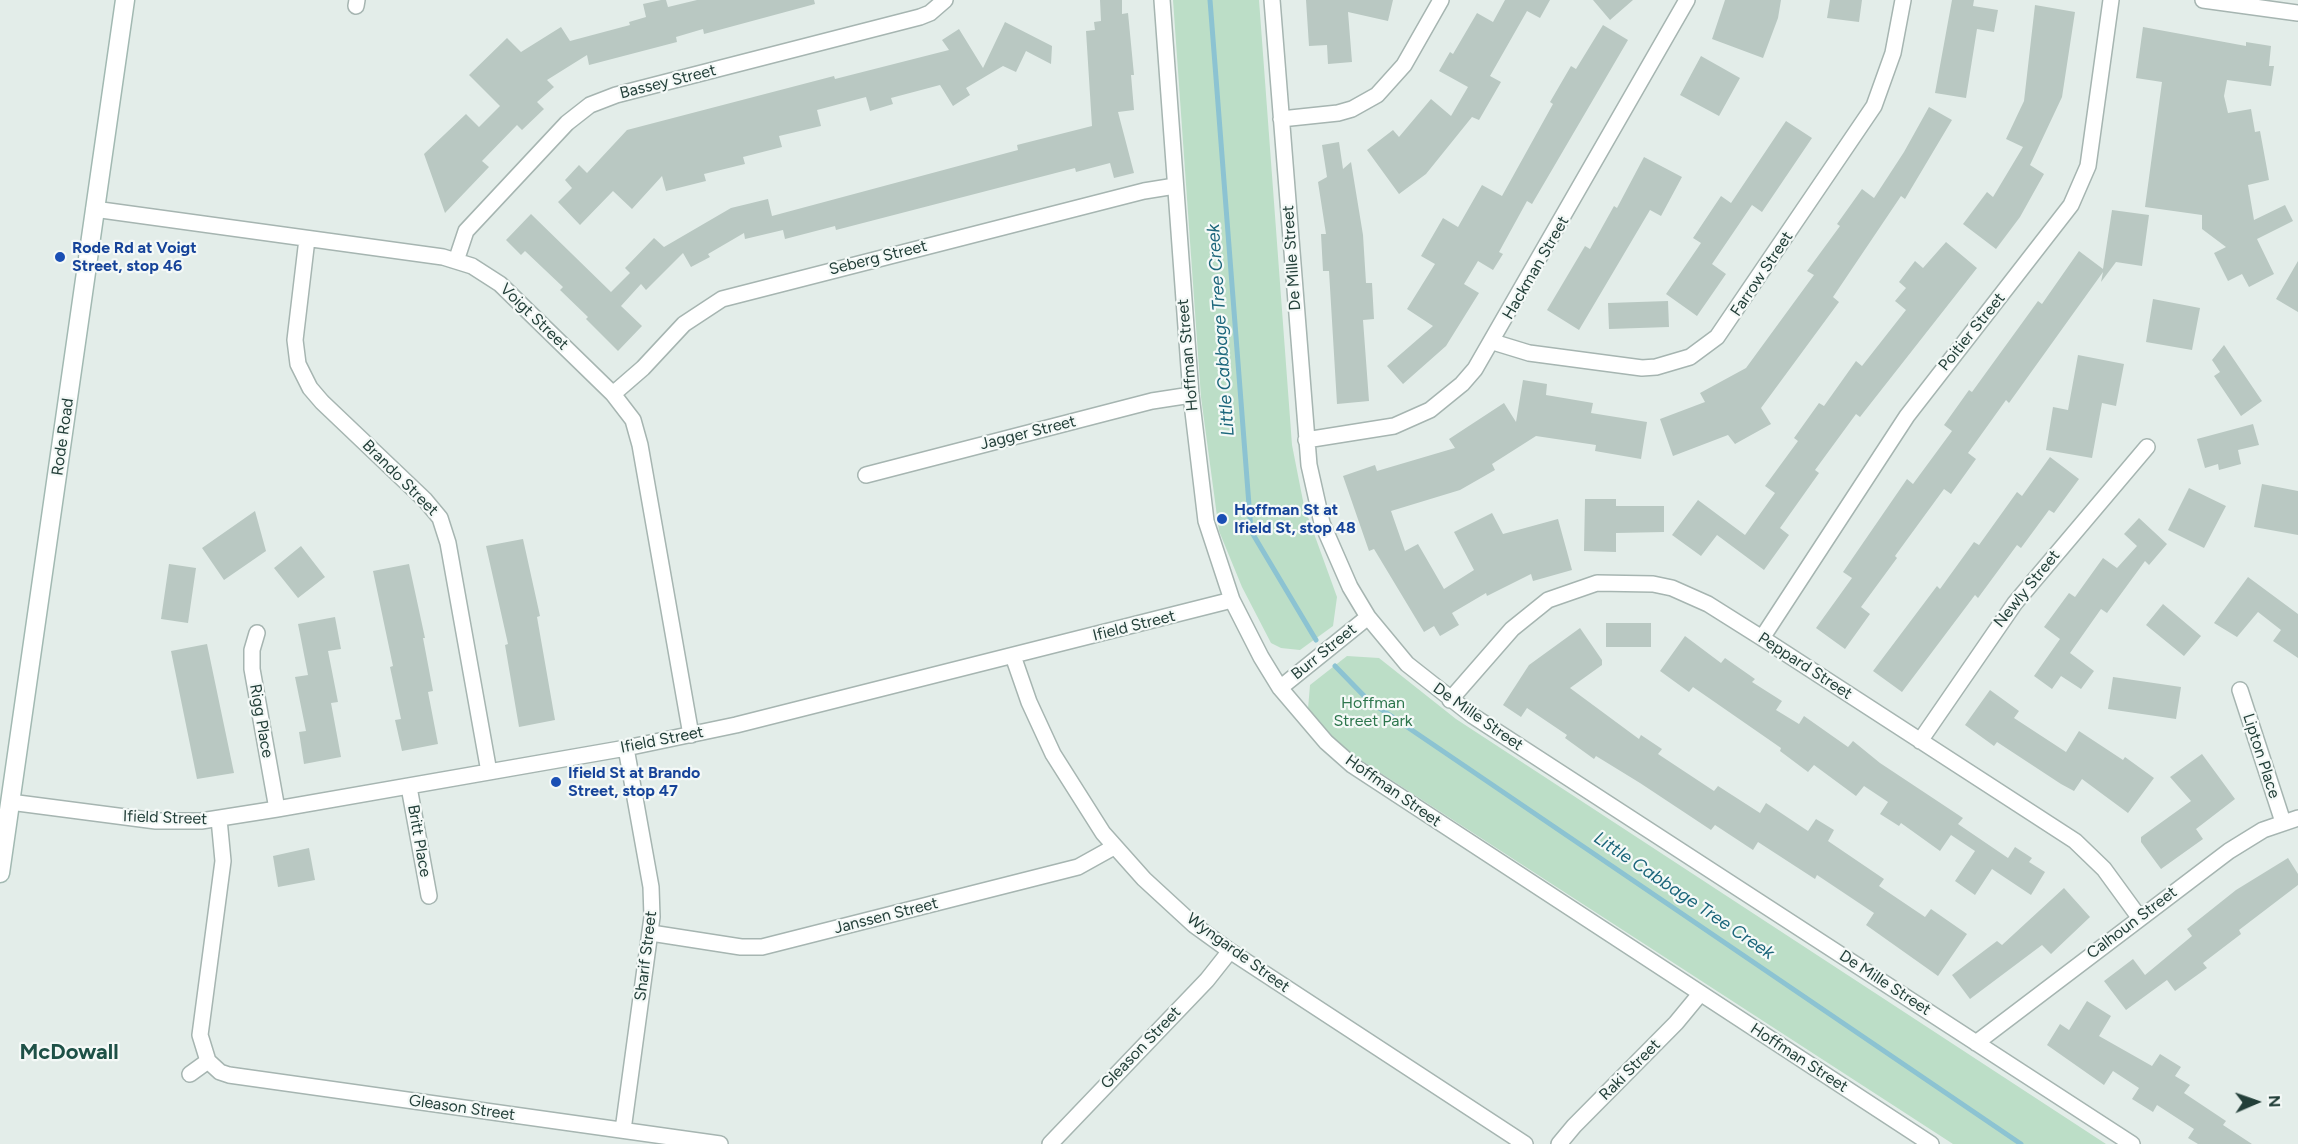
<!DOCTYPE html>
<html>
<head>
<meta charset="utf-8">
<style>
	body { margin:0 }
	#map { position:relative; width:2298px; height:1144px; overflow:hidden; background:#e3ede9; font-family:Figtree,sans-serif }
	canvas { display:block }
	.north { position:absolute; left:2226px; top:1072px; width:60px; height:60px; -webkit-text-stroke:4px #f4f9f7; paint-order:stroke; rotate:88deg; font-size:16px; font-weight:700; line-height:24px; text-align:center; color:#233f39 }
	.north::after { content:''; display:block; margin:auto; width:21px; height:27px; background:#233f39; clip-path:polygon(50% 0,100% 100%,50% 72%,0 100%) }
</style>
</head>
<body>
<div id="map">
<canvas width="2298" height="1144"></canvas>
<div class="north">N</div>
</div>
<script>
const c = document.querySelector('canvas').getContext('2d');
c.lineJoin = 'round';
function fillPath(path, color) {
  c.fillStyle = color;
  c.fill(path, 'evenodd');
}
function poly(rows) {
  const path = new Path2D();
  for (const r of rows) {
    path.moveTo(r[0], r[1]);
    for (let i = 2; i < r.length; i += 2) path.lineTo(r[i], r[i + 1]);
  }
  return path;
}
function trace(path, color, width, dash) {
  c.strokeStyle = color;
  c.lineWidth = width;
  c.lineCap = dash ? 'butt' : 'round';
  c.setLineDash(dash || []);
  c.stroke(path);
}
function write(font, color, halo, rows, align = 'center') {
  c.font = font + ' Figtree,sans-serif';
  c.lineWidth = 4.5;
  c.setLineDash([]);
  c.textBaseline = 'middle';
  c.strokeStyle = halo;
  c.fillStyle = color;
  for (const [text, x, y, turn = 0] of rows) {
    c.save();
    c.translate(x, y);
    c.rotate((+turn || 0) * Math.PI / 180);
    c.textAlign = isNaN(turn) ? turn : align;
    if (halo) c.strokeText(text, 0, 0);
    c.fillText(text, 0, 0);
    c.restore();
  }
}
const green = poly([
	[1173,0,1259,0,1292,445,1304,506,1337,597,1333,626,1300,650,1281,648,1271,643,1242,587,1219,531,1201,397],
	[1347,656,1379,658,1456,719,2106,1144,1953,1144,1339,746,1308,709,1310,685]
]);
const stream = poly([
	[1210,0,1251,531,1316,640],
	[1335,666,1369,701,2021,1144]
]);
const building = poly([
	[661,0,666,0,668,7,697,0,814,0,815,4,704,34,703,29,676,37,677,42,589,65,587,55,547,80,554,87,537,102,544,109,522,130,517,125,482,161,489,167,445,213,424,154,466,114,479,127,500,106,469,75,507,38,521,52,561,27,570,41,630,25,629,22,646,17,643,4],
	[1100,0,1122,0,1122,14,1128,13,1134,75,1131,75,1134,110,1118,112,1134,173,1114,178,1110,163,1076,172,1075,168,836,230,835,226,785,239,783,230,745,239,744,233,708,254,710,257,691,267,683,253,646,290,641,284,621,306,642,326,618,351,586,319,588,317,560,290,563,287,525,251,521,255,506,240,531,214,611,292,630,273,625,268,654,238,664,247,731,208,768,199,772,216,1018,150,1017,145,1092,126,1086,31,1095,30,1094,22,1101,21],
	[1306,0,1393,0,1388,21,1348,12,1352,62,1328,64,1327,45,1309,46],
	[1505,0,1550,0,1540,18,1527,11,1490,76,1501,82,1479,120,1472,117,1426,174,1399,194,1367,150,1393,130,1399,137,1431,99,1451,116,1468,87,1439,71,1450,52,1453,54,1477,13,1493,22],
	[1593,0,1633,0,1610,20],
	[1725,0,1781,0,1778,18,1763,58,1712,39],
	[1830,0,1862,0,1859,22,1827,18],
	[1952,0,1974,0,1973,6,1998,10,1994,32,1977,29,1966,98,1935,93],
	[2035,5,2075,12,2062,97,2030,165,2044,174,2020,217,1996,249,1963,224,1987,192,1993,197,2023,147,2006,139,2024,101],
	[1005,22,1052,46,1051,64,1026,51,1016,72,1003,66,966,88,970,95,953,106,940,85,891,98,893,104,870,111,866,97,817,110,821,126,779,136,782,147,743,157,745,164,704,174,706,181,666,191,662,176,632,209,613,191,580,225,558,202,572,188,565,180,579,165,587,173,627,130,834,76,835,79,949,50,942,40,959,29,983,68],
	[1603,25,1628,40,1532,204,1527,201,1499,252,1503,254,1493,270,1478,261,1464,284,1479,293,1446,346,1403,384,1387,366,1433,326,1407,309,1435,264,1421,256,1443,218,1458,227,1482,185,1502,196,1553,104,1550,102,1571,66,1576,69],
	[2143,27,2246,46,2246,42,2271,46,2269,66,2274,66,2271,86,2227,80,2224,96,2228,113,2251,109,2255,132,2260,131,2269,180,2248,185,2254,220,2285,205,2293,221,2257,239,2274,274,2249,287,2242,274,2228,281,2214,253,2226,247,2202,229,2202,215,2145,207,2162,82,2136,78],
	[1701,56,1740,78,1719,116,1680,95],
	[1929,107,1952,120,1905,199,1901,196,1833,297,1839,302,1761,408,1771,424,1735,444,1728,435,1673,456,1660,419,1705,402,1700,393,1746,368,1814,275,1807,271,1840,226,1837,224,1862,189,1874,198,1904,152],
	[1786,121,1812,138,1762,212,1752,205,1712,264,1726,274,1697,316,1666,294,1701,243,1693,238,1721,196,1731,203],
	[1339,142,1343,169,1351,162,1363,235,1366,283,1372,283,1374,319,1363,320,1369,401,1337,404,1329,271,1323,271,1321,234,1326,234,1318,182,1327,177,1322,145],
	[1644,157,1682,177,1661,216,1650,210,1579,330,1547,310,1585,246,1590,249,1614,206,1617,208],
	[2112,210,2149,215,2142,266,2116,262,2101,282,2103,272,2009,403,2006,400,1968,453,1976,459,1951,494,1944,489,1895,556,1897,558,1861,607,1870,614,1845,649,1816,628,1852,578,1843,572,1907,479,1913,484,1952,431,1944,425,1969,390,1972,392,2038,301,2042,304,2079,251,2103,269],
	[1946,242,1977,268,1860,417,1856,414,1815,470,1819,473,1780,528,1789,535,1764,570,1717,535,1701,556,1672,535,1698,500,1745,535,1775,493,1765,486,1798,441,1794,438,1819,403,1824,406,1856,361,1862,366,1906,310,1895,301,1906,288,1899,282,1915,261,1923,268],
	[2298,261,2298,312,2276,299],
	[2153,299,2200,308,2192,350,2146,342],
	[1668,301,1669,327,1609,329,1608,303],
	[2224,345,2262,401,2241,416,2214,376,2220,372,2212,360],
	[2078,355,2124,364,2116,406,2102,403,2092,458,2046,450,2053,407,2068,410],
	[1523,380,1547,384,1546,395,1593,403,1591,413,1647,422,1641,459,1595,451,1596,445,1536,436,1492,464,1495,470,1460,490,1391,511,1405,551,1418,544,1444,589,1474,570,1454,532,1492,513,1503,534,1558,519,1572,570,1533,581,1531,574,1487,596,1486,593,1452,613,1459,625,1440,636,1434,626,1424,632,1374,549,1369,551,1343,476,1375,465,1377,471,1455,448,1449,439,1504,403,1516,422],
	[2253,424,2259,445,2238,450,2241,464,2219,470,2218,464,2205,468,2197,439],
	[2050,457,2079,479,2054,513,2049,510,2021,548,2017,545,1978,598,1975,595,1902,692,1873,671,1937,586,1940,589,1974,542,1979,545,2017,492,2022,496],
	[2262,484,2298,491,2298,535,2254,527],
	[2189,488,2226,506,2204,548,2168,530],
	[1585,499,1616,499,1616,506,1664,506,1664,532,1616,533,1616,552,1584,551],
	[255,511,266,551,224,580,202,548],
	[2139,518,2167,544,2149,565,2145,561,2107,613,2101,609,2070,653,2094,671,2081,689,2061,676,2052,689,2034,676,2060,639,2044,627,2069,593,2075,597,2103,558,2117,568,2137,546,2124,534],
	[523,539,540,616,537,617,555,720,519,727,505,645,508,644,486,546],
	[301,546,325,577,298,598,274,568],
	[169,564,196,568,188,623,161,619],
	[409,564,425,638,423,638,433,691,428,692,438,744,402,751,395,720,401,719,390,667,393,666,373,571],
	[2248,577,2298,614,2298,658,2273,641,2281,630,2258,612,2237,637,2214,623],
	[2163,604,2201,636,2184,656,2146,625],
	[335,617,341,649,328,651,338,702,331,703,341,757,304,764,299,732,306,731,295,677,308,675,298,624],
	[1606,623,1651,623,1651,647,1606,647],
	[1580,628,1602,660,1602,665,1570,688,1639,739,1641,735,1662,749,1658,754,1714,791,1718,786,1760,813,1766,803,1808,831,1816,819,1834,830,1828,841,1884,879,1879,886,1925,917,1931,909,1967,934,1938,976,1866,925,1874,913,1817,875,1815,879,1758,842,1753,850,1715,825,1711,830,1640,783,1596,756,1594,759,1565,738,1567,735,1527,708,1521,717,1503,705,1529,665],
	[1685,636,1721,663,1725,658,1755,679,1752,682,1782,701,1776,710,1799,724,1804,716,1848,747,1853,741,1880,763,1963,818,1958,824,2008,858,2015,847,2032,858,2029,862,2045,872,2031,895,1992,869,1975,895,1955,881,1975,851,1951,835,1940,851,1901,823,1899,826,1880,814,1888,802,1864,786,1856,796,1814,765,1808,772,1780,751,1781,748,1693,687,1689,692,1660,671],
	[207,644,234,773,197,779,171,651],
	[2113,677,2181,687,2176,719,2108,709],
	[1990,690,2019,711,2014,718,2066,752,2079,731,2123,760,2125,757,2154,778,2128,813,2082,779,2074,791,2061,784,1997,742,1994,746,1965,725],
	[2202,754,2235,799,2196,829,2203,839,2161,869,2141,842,2141,837,2191,801,2170,777],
	[309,848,315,880,278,887,273,856],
	[2288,858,2298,874,2298,885,2239,930,2241,934,2203,963,2207,968,2175,991,2167,980,2126,1010,2104,981,2133,959,2145,975,2192,936,2187,929,2236,890],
	[2064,888,2090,917,2051,954,2042,945,1970,999,1952,975,1997,941,2002,945],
	[2087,1001,2111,1016,2099,1036,2152,1066,2160,1054,2181,1067,2175,1076,2190,1085,2184,1093,2226,1121,2223,1125,2252,1144,2198,1144,2188,1138,2194,1129,2157,1105,2153,1112,2132,1099,2139,1088,2113,1071,2104,1085,2047,1045,2060,1024,2069,1030]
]);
const minor = poly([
	[1162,0,1191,395,1206,521,1232,600,1261,657,1280,688,1326,742,1352,765,1931,1144],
	[1272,0,1309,465,1322,523,1350,587,1368,617,1407,664,1473,716,2132,1144],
	[2203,0,2298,13],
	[356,6,357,0],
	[1281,119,1338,113,1352,109,1377,95,1404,65,1441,0],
	[94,209,443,257,472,266,500,284,613,394,633,420,640,445,691,735],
	[307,239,295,340,298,364,310,388,322,402,425,500,440,518,448,543,489,772],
	[456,261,466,231,567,123,590,105,616,95,920,17,930,13,945,0],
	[1493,342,1529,353,1642,368,1656,367,1690,357,1717,337,1874,106,1893,53,1903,0],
	[613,394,643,368,684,324,722,299,1144,191,1175,186],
	[1306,440,1394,426,1430,410,1462,384,1475,369,1687,0],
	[866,475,1152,401,1191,395],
	[257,633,252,650,252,669,277,809],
	[1762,638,1907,416,2071,205,2088,166,2111,0],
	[1013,656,1029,702,1053,754,1103,833,1144,879,1194,925,1230,951,1525,1144],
	[1280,688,1368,617],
	[2240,690,2283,822],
	[1450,700,1512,629,1548,600,1597,583,1653,584,1672,588,1708,604,1762,638,2075,841,2104,869,2139,917],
	[1920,741,2015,603,2147,447],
	[409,787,429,896],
	[10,802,156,821,201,821,277,809,626,748,736,725,1232,600],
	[651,933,741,947,762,947,1078,867,1114,847],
	[1976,1043,2229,851,2263,830,2298,818],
	[208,1061,200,1035,223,861,219,819],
	[190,1074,208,1061,220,1072,229,1075,720,1144],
	[623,1130,652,917,651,887,626,748],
	[1050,1144,1207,980,1230,951],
	[1559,1144,1574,1126,1676,1023,1700,994]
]);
const secondary = poly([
	[0,873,125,0]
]);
const markers = [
	[60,257,6,"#1a4fb4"],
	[1222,519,6,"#1a4fb4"],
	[556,782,6,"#1a4fb4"]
];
const streetNames = [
	["Bassey Street",668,82,-14],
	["Seberg Street",878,258,-14],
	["De Mille Street",1292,258,-94],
	["Hackman Street",1536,268,-60],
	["Farrow Street",1762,274,-56],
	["Voigt Street",534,317,44],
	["Poitier Street",1972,332,-51],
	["Hoffman Street",1188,355,-95],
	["Jagger Street",1028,433,-14],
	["Rode Road",63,437,-82],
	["Brando Street",400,478,45],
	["Newly Street",2027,589,-51],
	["Ifield Street",1134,626,-14],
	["Burr Street",1324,652,-39],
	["Peppard Street",1805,666,33],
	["De Mille Street",1478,717,35],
	["Rigg Place",261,721,80],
	["Ifield Street",662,740,-11],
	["Lipton Place",2261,756,72],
	["Hoffman Street",1393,791,35],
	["Ifield Street",165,818,2],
	["Britt Place",419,841,80],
	["Janssen Street",886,916,-14],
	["Calhoun Street",2132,923,-37],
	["Wyngarde Street",1238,953,36],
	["Sharif Street",646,956,-83],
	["De Mille Street",1885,983,33],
	["Gleason Street",1141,1048,-46],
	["Hoffman Street",1799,1058,33],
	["Raki Street",1630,1070,-45],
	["Gleason Street",462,1108,8]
];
const transitNames = [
	["Rode Rd at Voigt",72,248],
	["Street, stop 46",72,266],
	["Hoffman St at",1234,510],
	["Ifield St, stop 48",1234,528],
	["Ifield St at Brando",568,773],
	["Street, stop 47",568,791]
];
const parkNames = [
	["Hoffman",1373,703],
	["Street Park",1373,721]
];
const waterNames = [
	["Little Cabbage Tree Creek",1221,330,-94],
	["Little Cabbage Tree Creek",1684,896,34]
];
const districtNames = [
	["McDowall",69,1053]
];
fillPath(green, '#bcdec7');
trace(stream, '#8cc3d2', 5);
fillPath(building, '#b9c8c2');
trace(minor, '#a6b5b1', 18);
trace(secondary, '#a2b9b2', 21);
trace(minor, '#fff', 15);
trace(secondary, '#fff', 18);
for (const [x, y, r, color] of markers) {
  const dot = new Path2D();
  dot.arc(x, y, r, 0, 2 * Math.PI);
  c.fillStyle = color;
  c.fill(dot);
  trace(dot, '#f4f9f7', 2);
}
write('16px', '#233f39', '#f4f9f7', streetNames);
write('bold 16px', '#164399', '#f4f9f7', transitNames, 'left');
write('16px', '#2d764d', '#f4f9f7', parkNames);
write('italic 18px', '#1c667b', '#f4f9f7', waterNames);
write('bold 22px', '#1e5147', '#f4f9f7', districtNames);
</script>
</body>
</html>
